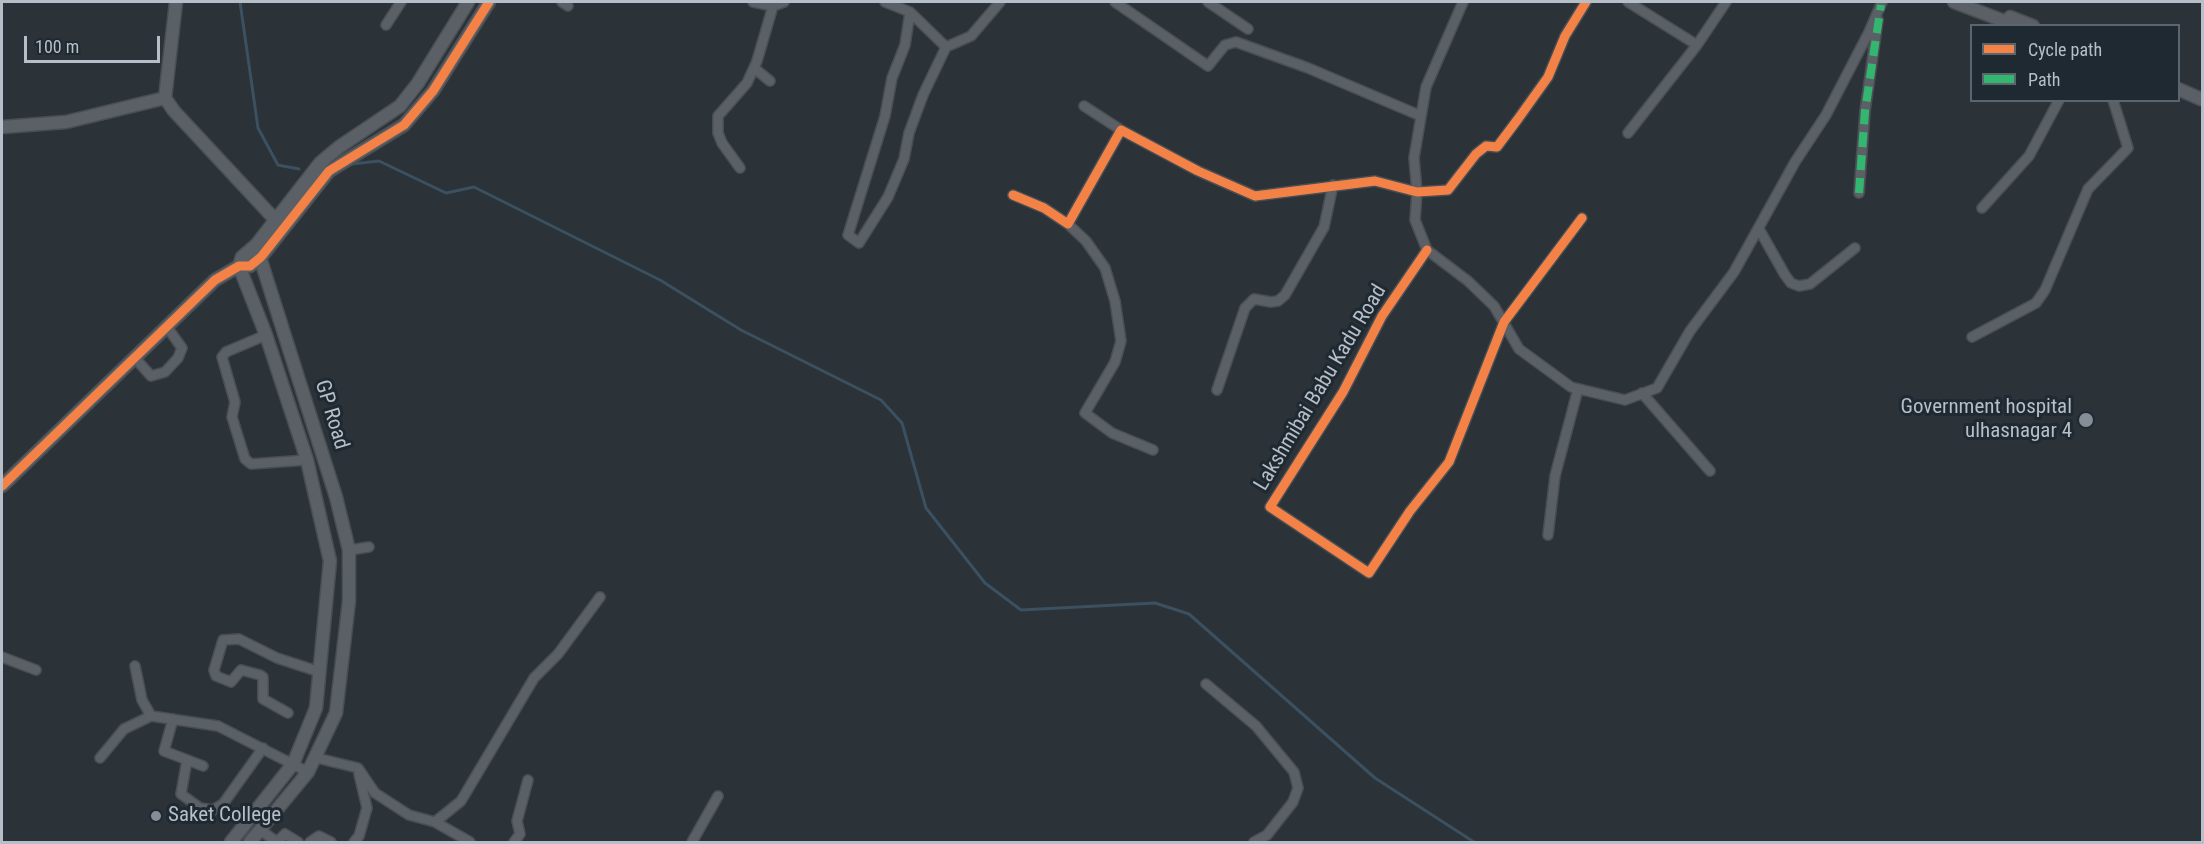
<!DOCTYPE html>
<html>
<head>
<meta charset="utf-8">
<style>
	body { margin:0 }
	#map { position:relative; width:2204px; height:844px; overflow:hidden; background:#2b3238; font-family:"Roboto Condensed",sans-serif }
	canvas { display:block }
	.frame { position:absolute; inset:0; border:3px solid #b6bfc8; pointer-events:none }
	.legend { position:absolute; left:1970px; top:24px; width:210px; height:78px; box-sizing:border-box; background:#1f2932; border:2px solid #5b656e; margin:0; padding:8px 10px; list-style:none; font-size:18px; color:#b6bfc8 }
	.legend li { display:flex; align-items:center; gap:12px; height:30px }
	.legend b { width:30px; border:2px solid #5b656e }
	.scale { position:absolute; left:24px; top:36px; width:136px; height:27px; box-sizing:border-box; border:3px solid #b6bfc8; border-top:0; padding-left:8px; font-size:18px; line-height:21px; white-space:nowrap; color:#b6bfc8; -webkit-text-stroke:4px #1f2932; paint-order:stroke }
</style>
</head>
<body>
<div id="map">
<canvas width="2204" height="844"></canvas>
<div class="frame"></div>
<ul class="legend">
<li><b style="height:8px;background:#f48246"></b>Cycle path</li>
<li><b style="height:8px;background:#33b770"></b>Path</li>
</ul>
<div class="scale">100 m</div>
</div>
<script>
const c = document.querySelector('canvas').getContext('2d');
c.lineJoin = 'round';
function poly(rows) {
  const path = new Path2D();
  for (const r of rows) {
    path.moveTo(r[0], r[1]);
    for (let i = 2; i < r.length; i += 2) path.lineTo(r[i], r[i + 1]);
  }
  return path;
}
function trace(path, color, width, dash) {
  c.strokeStyle = color;
  c.lineWidth = width;
  c.lineCap = dash ? 'butt' : 'round';
  c.setLineDash(dash || []);
  c.stroke(path);
}
function write(font, color, halo, rows, align = 'center') {
  c.font = font + ' "Roboto Condensed",sans-serif';
  c.lineWidth = 6;
  c.setLineDash([]);
  c.textBaseline = 'middle';
  c.strokeStyle = halo;
  c.fillStyle = color;
  for (const [text, x, y, turn = 0] of rows) {
    c.save();
    c.translate(x, y);
    c.rotate((+turn || 0) * Math.PI / 180);
    c.textAlign = isNaN(turn) ? turn : align;
    if (halo) c.strokeText(text, 0, 0);
    c.fillText(text, 0, 0);
    c.restore();
  }
}
const stream = poly([
	[240,2,258,128,278,165,299,169],
	[352,164,379,161,446,193,474,187,660,280,741,330,881,400,902,423,926,508,985,583,1021,610,1155,603,1189,614,1375,778,1474,842]
]);
const minor = poly([
	[562,2,568,6],
	[753,2,773,6,784,2],
	[885,2,910,12,946,47,923,95,909,133,904,159,888,197,859,243,848,235,885,116,892,78,905,45,910,12],
	[1115,2,1208,66,1225,45,1236,42,1308,68,1421,116],
	[1208,2,1248,29],
	[1628,2,1697,45],
	[386,25,401,2],
	[946,47,971,36,1000,2],
	[754,68,770,81],
	[1084,106,1121,130],
	[1628,133,1697,45,1726,2],
	[740,168,722,143,718,133,718,116,747,83,757,61,773,6],
	[1859,193,1865,111,1878,20],
	[1013,195,1044,208,1068,224,1121,130,1198,171,1255,196,1375,181,1417,192,1448,190,1476,154,1486,146,1497,147,1518,119,1548,77,1565,36,1586,2],
	[1982,208,2029,156,2059,100],
	[1068,224,1086,241,1105,268,1115,301,1121,341,1115,362,1085,413,1112,433,1153,450],
	[1759,229,1785,275,1791,283,1799,286,1810,284,1855,248],
	[1427,250,1382,316,1343,392,1270,507,1369,573,1410,511,1449,462,1504,322,1582,218],
	[1427,250,1468,281,1494,306,1519,349,1571,387,1625,400,1657,388,1690,331,1734,272,1795,162,1826,115,1869,32,1882,2],
	[1427,250,1415,220,1417,192,1414,158,1426,87,1463,2],
	[266,335,226,352,222,357,235,402,232,417,245,459,251,464,307,460],
	[1972,337,2036,303,2045,290,2088,189,2128,148,2113,100],
	[135,358,151,376,165,372,178,358,182,348,167,327],
	[1217,390,1245,308,1254,299,1271,302,1278,301,1285,295,1324,227,1333,185],
	[1642,393,1710,471],
	[1548,535,1555,476,1578,389],
	[349,550,369,547],
	[2,657,36,670],
	[135,666,142,700,151,716],
	[1206,684,1256,726,1294,772,1298,788,1293,802,1267,835,1254,842],
	[288,713,263,699,263,677,260,675,241,670,231,682,216,676,214,670,223,640,239,639,277,658,320,672],
	[173,719,164,751,203,766],
	[100,758,124,729,151,716,218,726,308,772],
	[317,758,358,768,375,793,409,815,435,822,461,801,534,678,558,654,600,597],
	[187,760,181,794,200,808,213,810,223,804,263,748],
	[435,822,470,842],
	[260,830,277,842],
	[277,842,285,834,298,842],
	[310,842,319,836,331,842],
	[354,842,359,836,367,808,359,774],
	[514,842,520,834,517,821,528,780],
	[692,842,718,796]
]);
const tertiary = poly([
	[1954,2,2017,26],
	[2010,17,2033,26],
	[2178,89,2201,99],
	[165,98,174,111,281,226],
	[2,127,66,122,165,98,176,2],
	[239,266,242,257,256,245,320,163,339,147,400,106,418,83,468,2],
	[2,486,215,280,239,266,250,266,261,257,329,171,404,125,433,91,489,2],
	[231,842,293,764,316,708,330,561,307,460,266,335,239,266],
	[250,842,308,772,336,713,349,601,349,550,336,497,256,245]
]);
const quiet = poly([
	[1859,193,1865,111,1881,5]
]);
const cycleway = poly([
	[1013,195,1044,208,1068,224,1121,130,1198,171,1255,196,1375,181,1417,192,1448,190,1476,154,1486,146,1497,147,1518,119,1548,77,1565,36,1586,2],
	[1427,250,1382,316,1343,392,1270,507,1369,573,1410,511,1449,462,1504,322,1582,218],
	[2,486,215,280,239,266,250,266,261,257,329,171,404,125,433,91,489,2]
]);
const markers = [
	[2086,420,8,"#858e96"],
	[156,816,6,"#858e96"]
];
const streetNames = [
	["Lakshmibai Babu Kadu Road",1321,388,-59],
	["GP Road",331,415,73]
];
const poiNames = [
	["Government hospital",2072,408],
	["ulhasnagar 4",2072,432],
	["Saket College",168,816,"left"]
];
trace(stream, '#3b5060', 3);
trace(minor, '#494e53', 12);
trace(tertiary, '#494e53', 15);
trace(minor, '#5b6066', 9);
trace(tertiary, '#5b6066', 12);
trace(quiet, '#33b770', 8, [15, 8]);
trace(cycleway, '#f48246', 9);
for (const [x, y, r, color] of markers) {
  const dot = new Path2D();
  dot.arc(x, y, r, 0, 2 * Math.PI);
  c.fillStyle = color;
  c.fill(dot);
  trace(dot, '#1f2932', 2);
}
write('21px', '#b6bfc8', '#1f2932', streetNames);
write('21px', '#b6bfc8', '#1f2932', poiNames, 'right');
</script>
</body>
</html>
